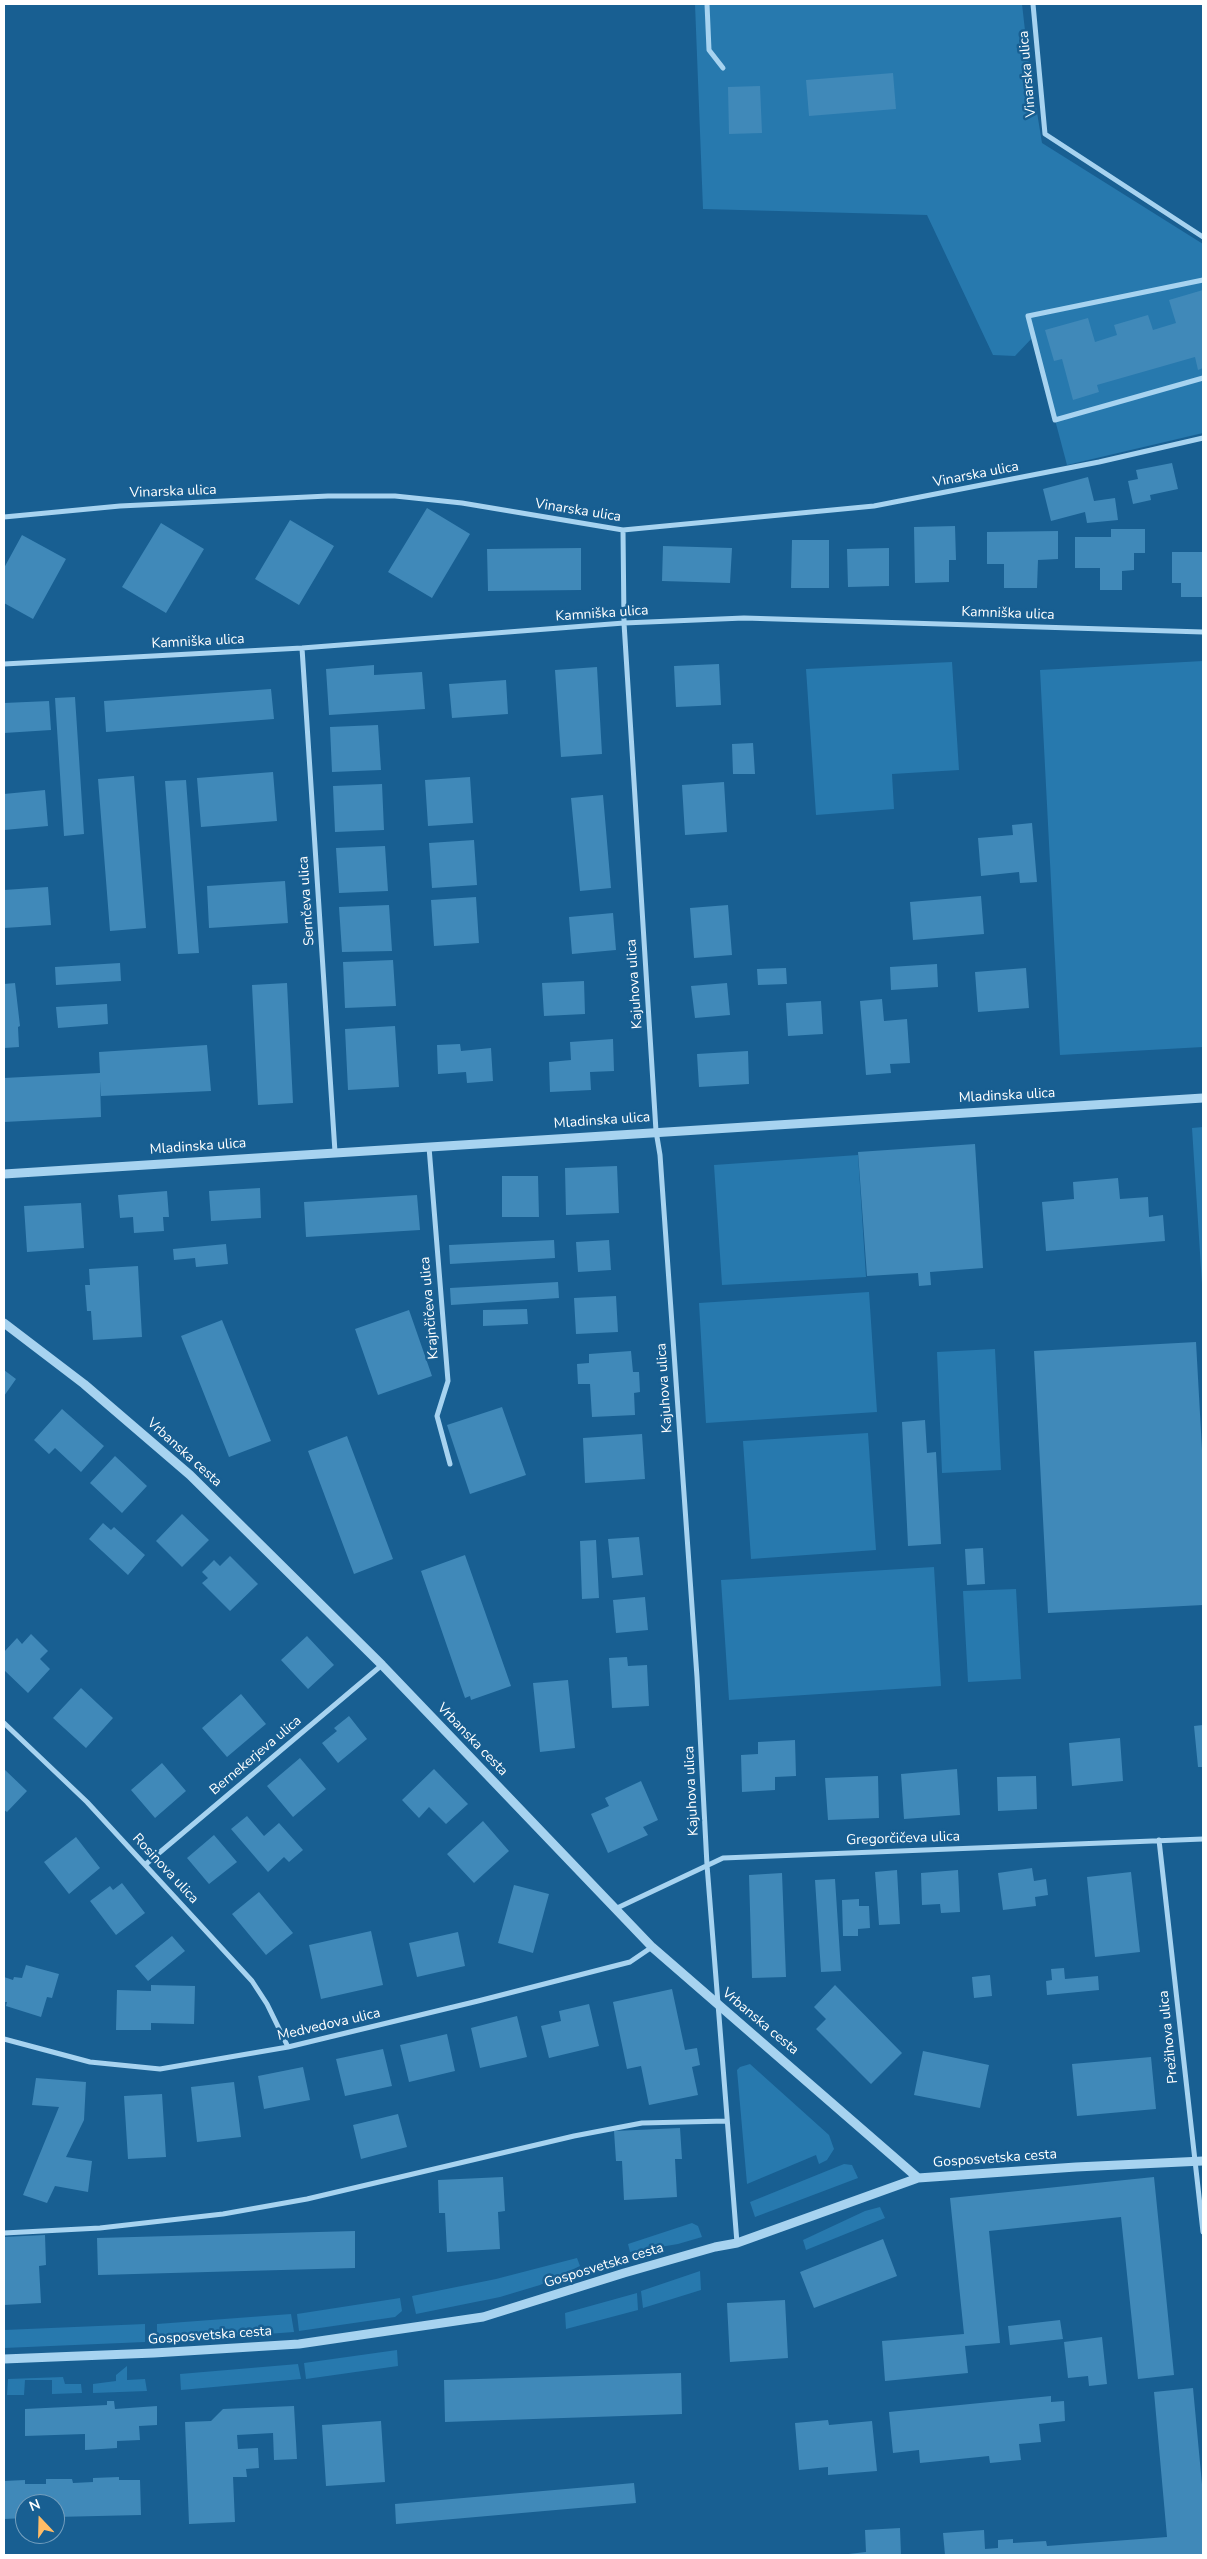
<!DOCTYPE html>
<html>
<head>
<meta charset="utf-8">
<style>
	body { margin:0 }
	#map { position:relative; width:1207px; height:2559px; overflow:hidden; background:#185f92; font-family:"Nunito Sans",sans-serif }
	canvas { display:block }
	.frame { position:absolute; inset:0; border:5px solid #fff; pointer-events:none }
	.north { position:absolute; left:15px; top:2494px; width:50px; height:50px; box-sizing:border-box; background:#185f92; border:1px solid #749fbe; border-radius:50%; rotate:339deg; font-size:14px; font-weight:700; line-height:20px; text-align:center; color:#fff }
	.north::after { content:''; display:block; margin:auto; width:18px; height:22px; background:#ffbc66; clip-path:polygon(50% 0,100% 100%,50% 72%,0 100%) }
</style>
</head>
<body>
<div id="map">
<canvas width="1207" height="2559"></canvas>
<div class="frame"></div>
<div class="north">N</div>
</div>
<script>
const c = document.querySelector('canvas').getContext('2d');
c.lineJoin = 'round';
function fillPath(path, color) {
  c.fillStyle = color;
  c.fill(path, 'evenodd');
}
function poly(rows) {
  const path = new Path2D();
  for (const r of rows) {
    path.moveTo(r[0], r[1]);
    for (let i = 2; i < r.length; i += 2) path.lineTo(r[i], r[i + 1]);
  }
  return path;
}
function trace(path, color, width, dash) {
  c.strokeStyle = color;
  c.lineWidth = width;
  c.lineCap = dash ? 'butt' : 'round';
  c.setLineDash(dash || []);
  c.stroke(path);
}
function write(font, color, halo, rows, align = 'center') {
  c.font = font + ' "Nunito Sans",sans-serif';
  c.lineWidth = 5;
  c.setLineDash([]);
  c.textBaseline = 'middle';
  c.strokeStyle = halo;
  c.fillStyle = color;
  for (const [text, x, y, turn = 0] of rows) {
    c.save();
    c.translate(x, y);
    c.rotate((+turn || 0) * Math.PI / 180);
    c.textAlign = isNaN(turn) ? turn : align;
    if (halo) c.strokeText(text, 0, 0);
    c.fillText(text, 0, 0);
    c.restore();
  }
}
const green = poly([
	[695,4,1022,4,1028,57,1042,143,1203,244,1203,433,1067,465,1033,337,1015,356,993,355,927,215,703,209],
	[1203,661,1203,1047,1060,1055,1040,670],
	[952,662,959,770,892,774,894,809,816,815,806,669],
	[1203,1127,1203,1300,1192,1128],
	[858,1155,866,1277,722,1285,714,1165],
	[869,1292,877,1412,706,1423,699,1303],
	[995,1349,1001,1470,942,1473,937,1352],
	[868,1433,876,1550,751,1559,743,1441],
	[934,1567,941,1686,729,1700,721,1580],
	[1016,1589,1021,1679,968,1682,963,1591],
	[750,2064,829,2135,834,2149,827,2160,819,2164,816,2155,747,2184,737,2070,740,2067],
	[844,2164,852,2165,858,2178,755,2217,750,2202],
	[880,2207,885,2218,806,2250,803,2240,865,2211],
	[692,2223,698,2226,702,2237,678,2244,630,2252,628,2244],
	[577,2258,580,2266,540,2285,500,2297,416,2314,412,2296,496,2279],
	[700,2271,701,2290,643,2308,641,2291],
	[637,2293,638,2310,566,2329,565,2313],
	[400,2298,402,2311,395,2317,299,2331,297,2314],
	[291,2314,294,2332,157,2342,157,2324],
	[145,2324,145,2342,4,2348,4,2330],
	[397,2350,398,2366,306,2379,304,2363],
	[298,2364,301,2379,181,2390,180,2374],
	[127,2366,127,2380,145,2379,147,2391,93,2393,93,2384,116,2381,116,2375],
	[63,2377,65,2384,81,2384,82,2393,52,2394,52,2380,25,2380,24,2395,7,2395,8,2379]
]);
const building = poly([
	[893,73,896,109,809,116,806,80],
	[760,86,762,133,729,134,728,87],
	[1203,290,1203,368,1198,370,1195,357,1097,385,1099,392,1073,400,1062,359,1054,361,1045,330,1088,318,1095,342,1117,335,1114,325,1148,315,1153,330,1176,323,1169,300],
	[1172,463,1178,489,1150,495,1151,500,1133,504,1128,481,1138,479,1136,470],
	[1088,477,1094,501,1115,498,1118,520,1087,523,1085,512,1051,521,1043,489],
	[427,508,470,534,432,598,388,572],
	[290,520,334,546,299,605,255,579],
	[161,523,204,549,166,613,122,587],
	[955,526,956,560,949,560,949,582,915,583,914,527],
	[1111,529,1145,529,1145,553,1134,553,1134,570,1122,571,1122,590,1100,590,1100,568,1075,568,1075,537,1111,537],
	[1058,531,1058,559,1038,560,1037,588,1004,588,1004,564,987,564,987,532],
	[22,535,66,559,33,619,4,603,4,568],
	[792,540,829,540,829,588,791,588],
	[663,546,732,548,730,583,662,581],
	[581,548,581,590,488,591,487,549],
	[889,548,889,586,848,587,847,549],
	[1172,552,1203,552,1203,597,1181,597,1181,583,1172,583],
	[719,664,721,705,676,707,674,666],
	[374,665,374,675,422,672,425,709,329,715,326,669],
	[597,667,602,754,561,757,555,670],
	[506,680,508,714,452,718,449,684],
	[271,689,274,719,106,732,104,701],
	[75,697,84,834,64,836,55,698],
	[49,701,51,730,4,733,4,703],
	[378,725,381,770,332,772,330,727],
	[753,743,755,774,733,774,732,744],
	[273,772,277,821,201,827,197,778],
	[134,776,146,928,110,931,98,779],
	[470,777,473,823,428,826,425,780],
	[186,780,199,953,178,954,165,781],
	[724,782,727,832,685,835,682,785],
	[382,784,384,830,335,832,333,786],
	[45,790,48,826,4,830,4,794],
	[603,795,611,888,580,891,571,798],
	[1032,823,1037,882,1020,883,1019,872,981,876,978,838,1013,835,1012,825],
	[474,840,477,885,432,888,429,843],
	[385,846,388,891,339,893,336,848],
	[285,881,288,923,209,928,207,886],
	[48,887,51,925,4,928,4,890],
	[981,896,984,934,913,940,910,902],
	[476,897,479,943,434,946,431,900],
	[389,905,392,951,342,952,339,907],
	[728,905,732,955,694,958,690,908],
	[613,913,616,950,572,954,569,917],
	[393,960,396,1006,345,1008,343,962],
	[120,963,121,981,56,985,55,967],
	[937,964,938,987,891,990,890,967],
	[786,968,787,984,758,985,757,969],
	[1026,968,1029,1008,978,1012,975,972],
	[584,981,585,1014,544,1016,542,983],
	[15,983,20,1026,18,1027,19,1047,4,1048,4,984],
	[287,983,293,1103,258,1105,252,985],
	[727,983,730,1015,695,1018,691,986],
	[882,999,884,1021,907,1019,910,1063,890,1064,891,1073,866,1075,860,1001],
	[821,1001,823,1034,788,1036,786,1003],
	[107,1004,108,1024,58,1028,56,1007],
	[395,1026,399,1087,348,1090,345,1029],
	[613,1039,614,1071,590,1072,591,1090,550,1092,549,1062,571,1060,570,1042],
	[460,1044,461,1051,491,1048,493,1081,467,1083,466,1072,438,1074,437,1045],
	[207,1045,211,1091,101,1096,100,1081,101,1117,4,1122,4,1078,100,1073,99,1052],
	[748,1051,749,1084,699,1087,697,1054],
	[975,1144,983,1268,930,1272,931,1285,919,1286,918,1273,867,1276,858,1152],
	[617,1166,619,1213,566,1215,565,1168],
	[502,1176,538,1176,539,1217,502,1217],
	[1118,1178,1120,1199,1148,1197,1149,1217,1163,1215,1165,1241,1046,1251,1042,1202,1074,1199,1073,1182],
	[260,1188,261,1218,211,1221,209,1191],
	[167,1191,169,1217,163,1217,164,1231,134,1233,133,1217,120,1218,118,1195],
	[417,1195,420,1230,306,1237,304,1202],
	[81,1203,84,1248,27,1252,24,1206],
	[554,1240,555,1258,450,1264,449,1245],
	[609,1240,611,1270,578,1272,576,1242],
	[226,1244,228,1264,196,1267,195,1258,174,1260,173,1249],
	[138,1266,142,1337,93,1340,91,1311,87,1311,85,1285,90,1285,89,1269],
	[558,1282,559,1298,451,1305,450,1288],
	[616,1296,618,1332,576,1334,574,1298],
	[527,1309,528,1324,483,1326,483,1310],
	[409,1310,432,1376,378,1395,355,1329],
	[222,1320,271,1441,229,1457,181,1336],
	[1196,1342,1203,1468,1203,1605,1048,1613,1034,1351],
	[631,1351,633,1372,639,1372,640,1392,634,1393,635,1415,592,1417,590,1384,578,1384,577,1364,589,1363,589,1354],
	[4,1370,16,1379,4,1396],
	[502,1407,526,1475,470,1494,447,1425],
	[62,1409,104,1446,81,1472,55,1448,49,1454,34,1440],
	[925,1420,927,1453,936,1452,941,1544,908,1546,902,1422],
	[642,1434,645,1479,585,1483,583,1438],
	[347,1436,393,1559,354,1574,308,1451],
	[115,1456,147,1486,122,1513,90,1483],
	[182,1514,209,1540,182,1567,156,1541],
	[103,1523,111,1530,114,1527,145,1555,128,1575,89,1539],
	[639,1537,643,1575,612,1578,608,1539],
	[596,1540,599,1598,582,1599,580,1541],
	[983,1548,985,1584,967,1585,965,1549],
	[465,1555,511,1686,471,1700,470,1696,465,1698,421,1571],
	[230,1556,258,1584,230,1611,202,1583,208,1578,202,1572,214,1560,220,1566],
	[645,1597,648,1630,616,1633,613,1600],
	[31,1634,48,1651,40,1659,50,1669,28,1693,4,1670,4,1652,17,1638,22,1644],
	[307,1636,334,1665,308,1689,281,1660],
	[627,1657,628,1666,647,1665,649,1706,612,1708,609,1658],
	[568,1680,575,1748,540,1752,533,1683],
	[81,1688,113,1718,86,1748,53,1718],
	[241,1694,266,1724,227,1757,202,1728],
	[349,1716,367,1739,338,1763,322,1743,337,1731,334,1728],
	[1203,1725,1203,1767,1198,1767,1194,1726],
	[1120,1738,1123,1781,1072,1786,1069,1743],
	[795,1740,796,1776,775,1777,775,1790,742,1792,741,1755,758,1754,758,1742],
	[300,1758,326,1789,293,1817,267,1786],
	[162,1763,186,1791,155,1818,131,1790],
	[4,1769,27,1791,7,1812,4,1810],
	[434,1769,468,1804,446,1824,429,1807,419,1818,402,1800],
	[957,1769,960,1815,904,1819,901,1774],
	[878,1776,879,1818,828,1820,825,1778],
	[1036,1776,1037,1809,998,1811,997,1777],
	[641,1781,658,1820,643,1827,648,1835,608,1853,591,1814,609,1806,605,1798],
	[247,1816,264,1836,279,1823,303,1850,289,1862,284,1857,268,1872,231,1829],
	[483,1821,509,1851,474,1883,447,1854],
	[214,1835,237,1862,209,1884,187,1858],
	[76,1837,100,1868,69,1894,44,1862],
	[1032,1868,1034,1881,1046,1879,1048,1895,1035,1897,1036,1906,1003,1910,998,1873],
	[897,1870,900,1924,879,1925,875,1872],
	[958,1870,960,1912,941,1913,940,1904,922,1905,921,1873],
	[1131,1872,1140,1952,1095,1957,1087,1877],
	[782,1873,786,1977,752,1978,749,1875],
	[835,1879,841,1971,821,1972,815,1880],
	[122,1883,145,1913,116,1935,90,1901,110,1886,113,1890],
	[514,1885,549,1894,533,1953,498,1943],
	[259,1892,293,1933,266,1955,232,1914],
	[859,1899,859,1906,869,1906,870,1928,858,1929,858,1936,843,1936,842,1900],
	[371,1931,383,1985,321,1999,309,1945],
	[458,1932,465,1966,417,1977,409,1943],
	[172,1936,185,1951,148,1981,135,1966],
	[26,1965,59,1974,52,1998,47,1997,41,2017,6,2006,7,2002,4,2002,4,1977,13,1980,14,1977,22,1978],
	[1064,1968,1065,1979,1098,1976,1099,1990,1047,1995,1046,1981,1052,1980,1051,1969],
	[990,1975,992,1996,974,1998,972,1977],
	[151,1985,195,1986,194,2024,151,2023,151,2030,116,2030,117,1990,151,1991],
	[835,1985,902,2053,871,2084,816,2029,826,2019,814,2007],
	[672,1989,685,2050,697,2048,700,2065,692,2067,698,2095,649,2105,641,2066,627,2069,613,2002],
	[589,2004,599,2046,549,2058,541,2026,561,2021,559,2011],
	[517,2016,527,2057,480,2068,471,2028],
	[447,2034,455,2071,409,2082,400,2045],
	[383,2049,392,2086,345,2096,336,2059],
	[923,2051,989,2065,980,2108,914,2095],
	[1151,2057,1156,2109,1077,2116,1072,2064],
	[303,2067,310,2100,264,2109,258,2076],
	[36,2078,86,2082,84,2120,66,2157,92,2161,88,2192,55,2186,47,2203,23,2195,59,2107,32,2105],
	[234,2082,241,2137,197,2142,191,2087],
	[162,2094,166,2157,128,2159,124,2096],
	[398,2114,407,2147,361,2159,353,2125],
	[680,2128,682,2159,675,2159,677,2197,624,2200,622,2161,616,2161,614,2131],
	[503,2177,505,2211,498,2212,500,2249,447,2252,445,2213,439,2213,438,2180],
	[1154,2177,1174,2375,1138,2379,1121,2217,989,2231,1000,2343,965,2346,968,2373,885,2381,882,2341,964,2334,950,2198],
	[355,2231,355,2268,98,2275,97,2238],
	[45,2235,46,2265,39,2266,41,2303,4,2305,4,2237],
	[883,2239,897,2276,814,2308,800,2272],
	[785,2300,788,2358,730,2362,727,2303],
	[1060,2320,1063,2339,1010,2345,1008,2326],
	[1102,2337,1107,2384,1089,2386,1088,2376,1068,2378,1064,2342],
	[681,2373,682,2414,445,2422,444,2380],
	[1193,2388,1203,2495,1203,2555,945,2555,943,2533,984,2530,985,2549,998,2548,998,2540,1013,2539,1013,2543,1046,2541,1047,2546,1167,2537,1154,2392],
	[1051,2396,1051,2402,1064,2401,1065,2421,1039,2424,1041,2442,1019,2444,1021,2460,990,2463,989,2456,920,2463,919,2450,893,2453,889,2412],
	[107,2401,114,2401,115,2409,157,2406,157,2425,139,2426,140,2440,117,2441,117,2448,85,2450,85,2434,25,2436,25,2409,107,2405],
	[294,2406,297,2459,274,2460,273,2433,237,2435,238,2449,258,2448,259,2468,246,2469,247,2477,233,2477,235,2522,189,2524,185,2422,211,2421,223,2409],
	[828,2420,829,2425,872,2421,877,2471,828,2475,828,2467,799,2470,795,2423],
	[381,2421,385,2482,326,2486,322,2425],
	[119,2477,119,2480,140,2480,141,2515,55,2517,55,2504,25,2504,25,2518,4,2519,4,2481,25,2480,25,2484,46,2484,46,2479,72,2479,73,2483,93,2482,93,2478],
	[634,2483,636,2503,396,2524,395,2504],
	[900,2528,901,2555,840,2555,866,2552,865,2530]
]);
const minor = poly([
	[707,4,709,50,723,68],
	[1033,4,1045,134,1203,237],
	[1203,280,1028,316,1055,420,1203,378],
	[4,517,120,506,328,496,395,496,462,503,623,530,874,506,1099,462,1203,438],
	[623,530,624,623,656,1131,660,1155,697,1677,707,1865,737,2243],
	[302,648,335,1152],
	[4,664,302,648,624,623,744,618,1203,632],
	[429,1147,448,1381,437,1416,450,1464],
	[4,1723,87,1802,252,1981,267,2004,288,2047],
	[1159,1840,1203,2232],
	[146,1864,382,1665],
	[615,1909,723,1858,1203,1839],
	[4,2039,90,2062,160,2069,288,2047,478,2001,630,1962,652,1947],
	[4,2233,100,2228,223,2214,307,2199,574,2136,642,2123,727,2121]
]);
const tertiary = poly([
	[4,1174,1203,1098],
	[4,1323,84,1384,190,1475,382,1665,652,1947,918,2178],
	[4,2359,154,2353,299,2344,483,2317,624,2273,715,2247,737,2243,918,2178,1076,2167,1203,2161]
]);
const streetNames = [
	["Vinarska ulica",1028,74,-95],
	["Vinarska ulica",976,475,-11],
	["Vinarska ulica",173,492,-2],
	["Vinarska ulica",578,511,9],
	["Kamniška ulica",602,614,-4],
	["Kamniška ulica",1008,614,2],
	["Kamniška ulica",198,642,-3],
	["Sernčeva ulica",307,901,-94],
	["Kajuhova ulica",635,984,-94],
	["Mladinska ulica",1007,1096,-3],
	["Mladinska ulica",602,1121,-4],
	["Mladinska ulica",198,1147,-4],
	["Krajnčičeva ulica",430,1308,-95],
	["Kajuhova ulica",665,1388,-94],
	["Vrbanska cesta",184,1453,42],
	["Vrbanska cesta",472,1740,46],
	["Bernekerjeva ulica",256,1756,-40],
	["Kajuhova ulica",692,1791,-93],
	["Gregorčičeva ulica",903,1839,-2],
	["Rosinova ulica",165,1869,47],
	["Vrbanska cesta",760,2022,40],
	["Medvedova ulica",329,2025,-13],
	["Prežihova ulica",1169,2037,-96],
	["Gosposvetska cesta",995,2159,-4],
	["Gosposvetska cesta",604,2266,-17],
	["Gosposvetska cesta",210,2336,-4]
];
fillPath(green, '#2779ae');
fillPath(building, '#4089b9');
trace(minor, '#a7d3f0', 5);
trace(tertiary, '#a7d3f0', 9);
write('14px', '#fff', '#185f92', streetNames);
</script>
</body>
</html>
